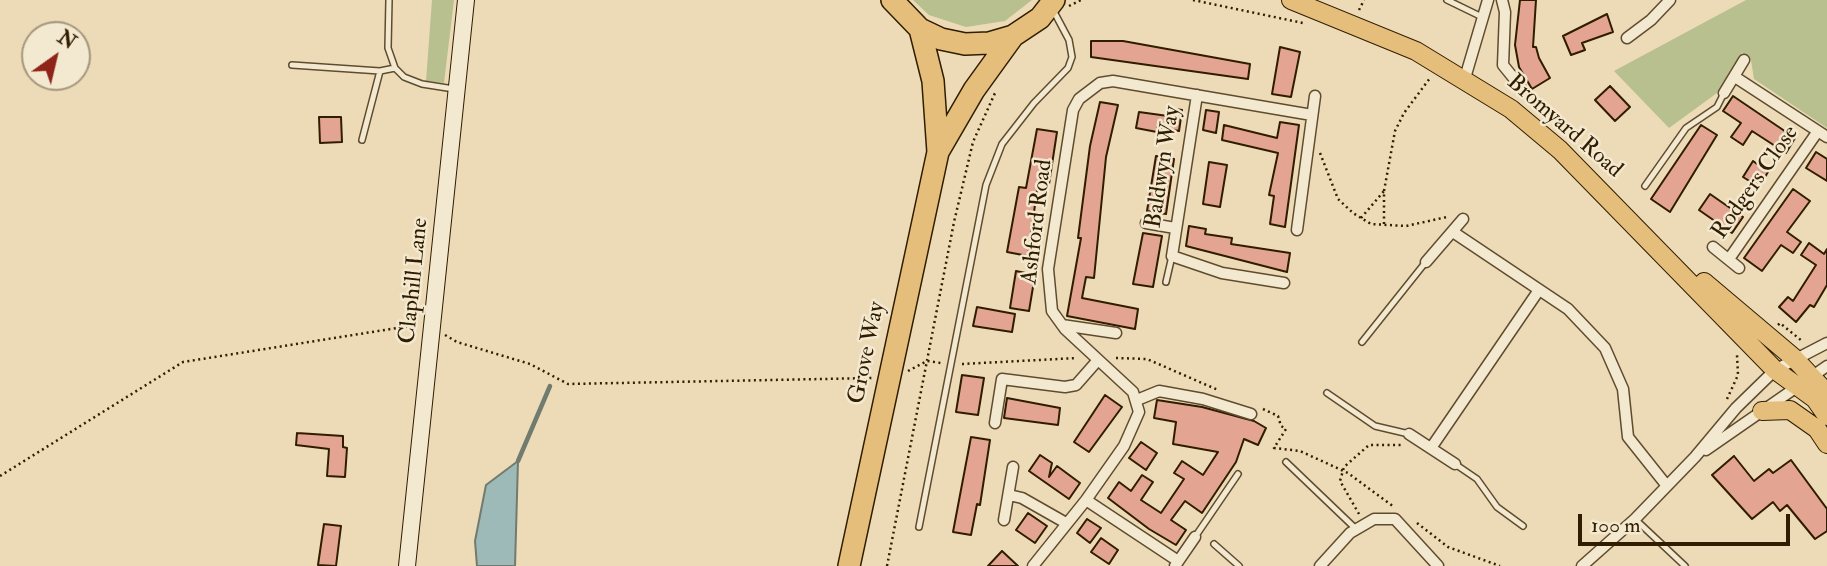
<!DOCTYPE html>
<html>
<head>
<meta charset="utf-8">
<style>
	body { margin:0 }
	#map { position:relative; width:1827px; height:566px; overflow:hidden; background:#ecdbb6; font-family:"IM FELL Double Pica",serif }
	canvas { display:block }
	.north { position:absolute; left:21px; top:21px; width:70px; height:70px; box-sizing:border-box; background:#f3e8d0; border:2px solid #a5977d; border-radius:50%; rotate:34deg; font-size:19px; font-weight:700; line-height:28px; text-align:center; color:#301d00 }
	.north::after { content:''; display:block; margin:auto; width:24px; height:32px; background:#8f2418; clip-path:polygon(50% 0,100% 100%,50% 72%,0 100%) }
	.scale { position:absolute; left:1578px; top:514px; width:212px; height:32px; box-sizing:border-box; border:4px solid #301d00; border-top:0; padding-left:9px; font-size:21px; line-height:24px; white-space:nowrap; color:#301d00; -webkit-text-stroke:5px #f3e8d0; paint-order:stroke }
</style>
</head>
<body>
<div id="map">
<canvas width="1827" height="566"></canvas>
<div class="north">N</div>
<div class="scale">100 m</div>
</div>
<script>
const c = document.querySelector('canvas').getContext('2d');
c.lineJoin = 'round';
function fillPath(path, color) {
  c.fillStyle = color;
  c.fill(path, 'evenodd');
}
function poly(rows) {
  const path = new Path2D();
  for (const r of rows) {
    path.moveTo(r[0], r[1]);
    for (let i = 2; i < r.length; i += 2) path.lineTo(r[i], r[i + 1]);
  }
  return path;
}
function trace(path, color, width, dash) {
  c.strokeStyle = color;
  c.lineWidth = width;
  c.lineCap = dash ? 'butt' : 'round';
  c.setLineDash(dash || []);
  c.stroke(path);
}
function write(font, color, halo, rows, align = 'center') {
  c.font = font + ' "IM FELL Double Pica",serif';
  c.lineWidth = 5;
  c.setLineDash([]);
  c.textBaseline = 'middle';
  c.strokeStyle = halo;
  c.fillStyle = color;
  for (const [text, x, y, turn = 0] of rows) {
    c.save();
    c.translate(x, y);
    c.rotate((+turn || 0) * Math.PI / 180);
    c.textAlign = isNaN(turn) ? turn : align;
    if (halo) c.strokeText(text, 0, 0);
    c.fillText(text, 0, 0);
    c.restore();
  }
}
const green = poly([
	[432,0,454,0,444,83,426,81],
	[913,0,1032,0,1005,21,966,27,929,15],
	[1746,0,1827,0,1827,128,1754,79,1751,60,1742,53,1717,93,1669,128,1614,71]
]);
const water = poly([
	[518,461,515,566,477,566,475,541,486,485,518,461]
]);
const stream = poly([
	[518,461,550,386]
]);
const building = poly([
	[1520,0,1536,0,1533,47,1536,47,1539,58,1550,78,1532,89,1519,67,1515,45,1520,0],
	[1607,14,1613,32,1582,43,1585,50,1571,55,1563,36,1607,14],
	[1091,41,1123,41,1250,64,1248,79,1091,57,1091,41],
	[1280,47,1300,52,1291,97,1272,94,1280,47],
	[1610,86,1630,107,1615,121,1595,100,1610,86],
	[1733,96,1795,138,1786,153,1752,131,1743,145,1731,137,1741,123,1723,111,1733,96],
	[1100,102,1118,105,1106,157,1094,278,1086,277,1082,298,1138,309,1135,329,1067,316,1081,238,1078,238,1090,146,1100,102],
	[1169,108,1182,110,1179,131,1157,127,1157,132,1136,128,1139,112,1168,116,1169,108],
	[1206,110,1219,112,1216,133,1203,130,1206,110],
	[319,117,341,117,342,142,320,143,319,117],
	[1280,122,1299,125,1285,227,1270,224,1274,196,1269,195,1278,153,1222,140,1224,125,1277,138,1280,122],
	[1701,125,1717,135,1670,212,1651,199,1701,125],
	[1037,129,1057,132,1049,184,1038,183,1028,256,1007,252,1019,187,1026,188,1037,129],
	[1816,152,1827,159,1827,181,1806,168,1816,152],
	[1156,156,1174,159,1166,214,1147,211,1156,156],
	[1753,161,1768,172,1759,187,1743,177,1753,161],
	[1209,162,1227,165,1220,207,1203,204,1209,162],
	[1793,189,1810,201,1787,232,1801,242,1793,253,1781,245,1762,271,1744,258,1793,189],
	[1710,194,1743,217,1732,233,1699,210,1710,194],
	[1189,226,1206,229,1205,234,1232,238,1231,244,1290,253,1287,272,1186,246,1189,226],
	[1143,233,1162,236,1153,287,1133,284,1143,233],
	[1809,243,1824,254,1827,249,1827,285,1814,307,1810,305,1796,322,1779,307,1788,297,1793,301,1816,265,1801,255,1809,243],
	[1016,271,1035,275,1029,311,1010,308,1016,271],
	[977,307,1015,314,1012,332,973,326,977,307],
	[962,375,984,378,978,415,956,412,962,375],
	[1105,395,1122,407,1089,452,1074,442,1105,395],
	[1007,398,1060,408,1058,425,1004,418,1007,398],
	[1157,400,1202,407,1254,421,1266,428,1258,445,1244,439,1236,462,1202,513,1185,501,1171,520,1186,530,1176,545,1149,529,1108,498,1119,482,1131,491,1142,475,1153,482,1141,500,1161,513,1184,479,1174,473,1182,461,1203,475,1218,452,1173,444,1176,422,1154,418,1157,400],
	[297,433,343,436,343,447,347,448,345,477,327,476,329,449,296,445,297,433],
	[971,437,990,440,980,505,977,504,971,535,953,532,971,437],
	[1141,442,1157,453,1146,470,1129,458,1141,442],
	[1040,455,1052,463,1049,477,1057,466,1080,483,1069,499,1029,471,1040,455],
	[1734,456,1754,481,1769,469,1773,473,1791,460,1827,509,1827,531,1815,539,1787,505,1780,511,1773,502,1752,519,1712,475,1734,456],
	[1028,513,1047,526,1035,543,1016,530,1028,513],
	[1087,519,1101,528,1090,543,1077,533,1087,519],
	[324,524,341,526,336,566,318,565,324,524],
	[1101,538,1118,550,1109,564,1091,552,1101,538],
	[1002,551,1018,566,988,566,1002,551]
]);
const path = poly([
	[1193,0,1303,23],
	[1069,6,1081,0],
	[1359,10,1364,0],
	[1320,153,1338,199,1353,213,1371,224,1406,226,1447,217],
	[1361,218,1384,191],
	[1384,224,1384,191,1395,131,1404,113,1430,78],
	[1778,325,1780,323,1802,341],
	[445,335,457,342,530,364,568,384,873,378],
	[1116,358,1147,359,1218,390],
	[962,364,1077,358],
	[908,371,927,361,941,363],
	[1727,399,1738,375,1737,355],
	[1263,409,1278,416,1281,426,1286,429,1274,448,1300,451,1348,473,1394,507],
	[0,476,183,362,416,325],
	[1359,514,1340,481,1344,467,1369,445,1402,445],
	[1417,523,1448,547,1500,566],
	[887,566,954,222,973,142,995,93]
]);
const lane = poly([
	[389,0,388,48,395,68,404,77,422,84,454,89],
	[1447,0,1482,17],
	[292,65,380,71],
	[362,140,380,71,395,68],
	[1645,186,1686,128,1717,107,1724,93],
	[1166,282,1172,256],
	[1362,342,1425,263],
	[1327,393,1375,426,1409,434],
	[1286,462,1356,529],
	[1455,464,1477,479,1497,507,1523,526],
	[1635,519,1685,566],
	[919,527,986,185,1002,144,1034,103,1068,68,1072,57,1069,40,1052,8],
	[1195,537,1238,474],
	[1214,544,1239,566]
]);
const street = poly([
	[1502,0,1505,12,1503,65,1520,86],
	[1627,38,1651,20,1670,0],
	[1735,77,1827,137],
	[1465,78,1488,0],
	[1724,93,1744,60],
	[1197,95,1172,256,1222,273,1284,283],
	[1146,223,1175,228],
	[1297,230,1315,96],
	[1453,232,1568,309,1605,348,1623,389,1628,437,1667,486],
	[1713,247,1739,268],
	[1729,259,1818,131],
	[1426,262,1463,219],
	[1062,325,1116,333],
	[1137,400,1159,391,1203,399,1251,414],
	[995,423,1002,379,1065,387,1076,385,1098,360],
	[1409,434,1455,464],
	[1431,448,1539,290],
	[1706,450,1827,366],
	[1009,495,1022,498,1066,523],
	[1086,500,1178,561],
	[1004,520,1013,467],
	[1033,566,1086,500,1124,446,1139,412,1133,392,1065,329,1052,311,1048,269,1073,110,1079,99,1100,83,1113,81,1312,115],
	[1175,566,1195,537],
	[1320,566,1350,533,1374,519,1395,519,1438,566],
	[1582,566,1635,519,1695,457,1736,408,1775,370,1827,343]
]);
const secondary = poly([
	[407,566,466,0]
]);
const primary = poly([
	[1291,0,1416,51,1511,109,1560,150,1775,370,1815,399,1827,416],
	[1704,282,1794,358,1827,393],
	[1762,411,1790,410,1817,429,1827,444]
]);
const highway = poly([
	[892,0,920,29,941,39,965,44,989,43,1013,36,1040,18,1054,0],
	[938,152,974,90,1013,36],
	[849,566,938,152,933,81,920,29]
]);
const streetNames = [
	["Bromyard Road",1564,127,41],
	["Baldwyn Way",1164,167,-81],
	["Rodgers Close",1756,183,-55],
	["Ashford Road",1038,222,-83],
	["Claphill Lane",415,281,-84],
	["Grove Way",868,353,-78]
];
fillPath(green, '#b7c08e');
fillPath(water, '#9db9b8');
trace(water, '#717b6e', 2);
trace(stream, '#717b6e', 4.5);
fillPath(building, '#e4a492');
trace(building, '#301d00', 2);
trace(lane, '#5f4c2e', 8);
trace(street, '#5f4c2e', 13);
trace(secondary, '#301d00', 18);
trace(primary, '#301d00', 20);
trace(highway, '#301d00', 24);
trace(path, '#301d00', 2.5, [2, 3.5]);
trace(lane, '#f3e8d0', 5);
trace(street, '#f3e8d0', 10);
trace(secondary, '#f3e8d0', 16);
trace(primary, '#e6be7b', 18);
trace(highway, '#e6be7b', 21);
write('23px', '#301d00', '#f3e8d0', streetNames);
</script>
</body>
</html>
